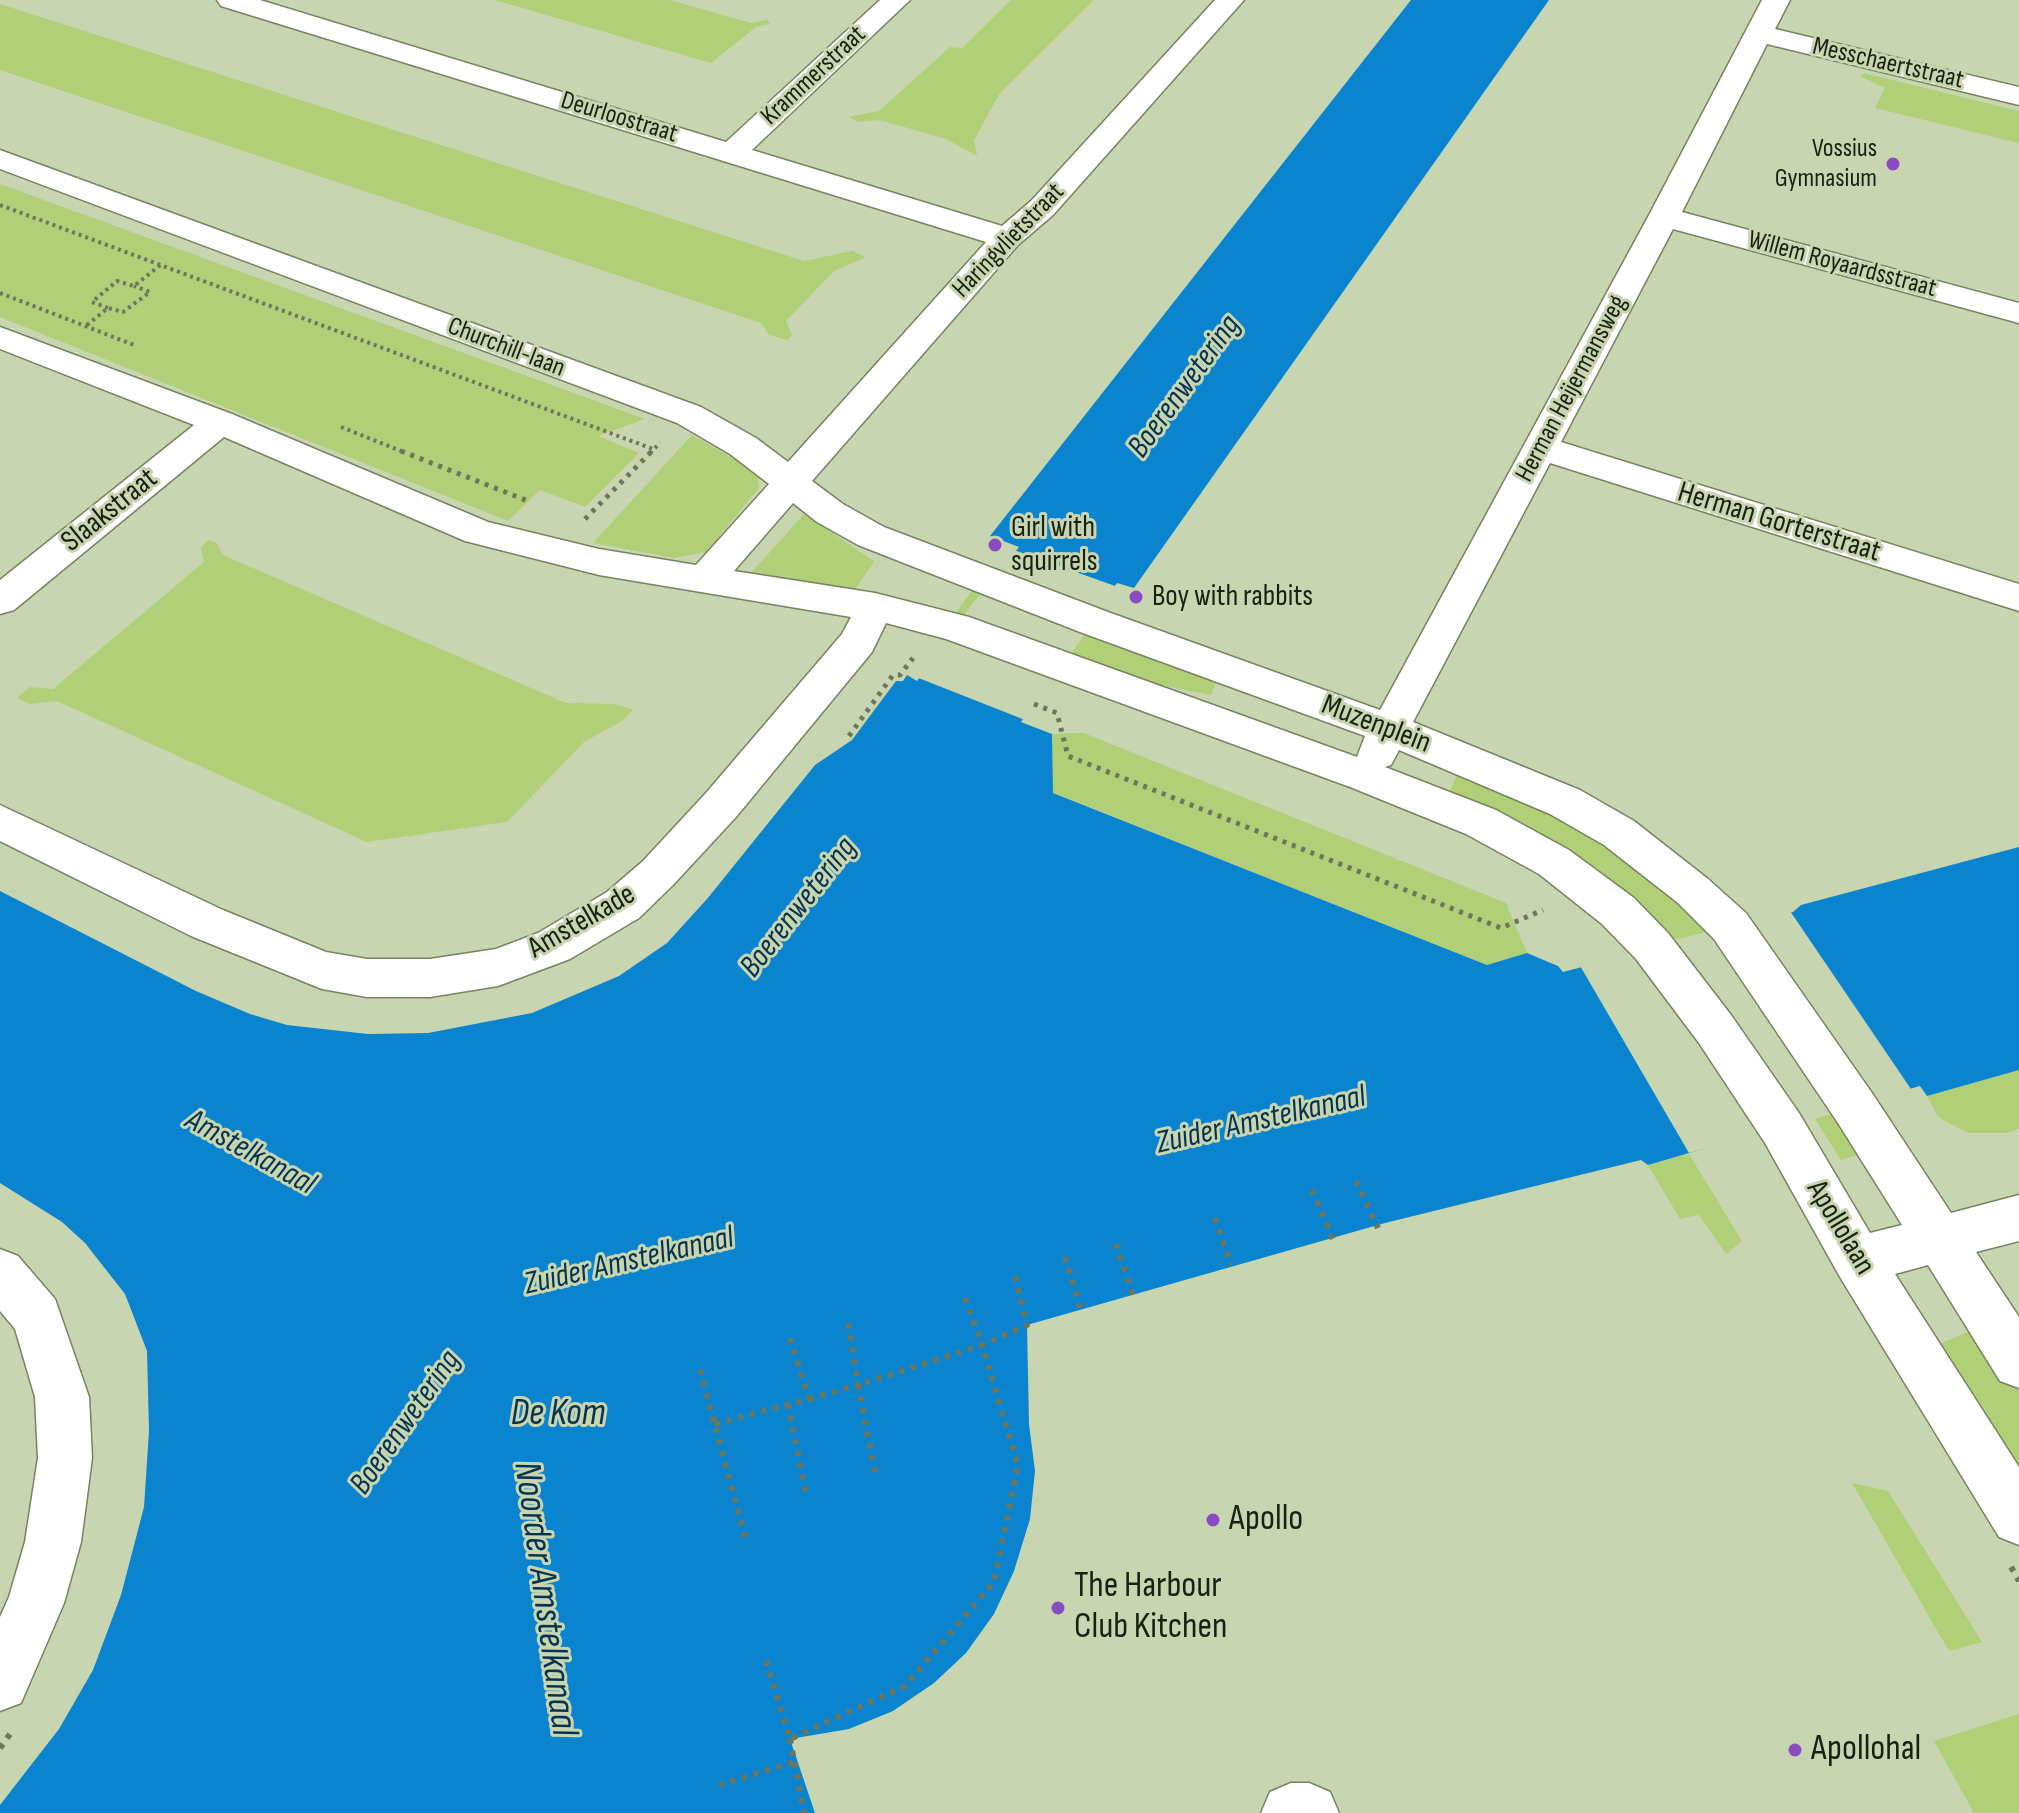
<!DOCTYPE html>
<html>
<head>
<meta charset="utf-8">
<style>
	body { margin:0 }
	canvas { display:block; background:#c7d6b0 }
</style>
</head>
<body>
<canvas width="2019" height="1813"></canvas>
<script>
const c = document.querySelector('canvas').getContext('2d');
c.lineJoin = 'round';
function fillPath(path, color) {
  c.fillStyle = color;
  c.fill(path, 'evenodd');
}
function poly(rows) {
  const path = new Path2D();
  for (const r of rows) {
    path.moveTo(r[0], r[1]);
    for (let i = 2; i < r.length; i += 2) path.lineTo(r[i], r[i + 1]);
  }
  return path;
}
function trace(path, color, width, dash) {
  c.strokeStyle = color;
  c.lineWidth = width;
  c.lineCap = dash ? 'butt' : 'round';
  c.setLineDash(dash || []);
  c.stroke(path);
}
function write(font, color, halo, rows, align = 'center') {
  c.font = font + ' "Sofia Sans Condensed",sans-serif';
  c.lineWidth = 6;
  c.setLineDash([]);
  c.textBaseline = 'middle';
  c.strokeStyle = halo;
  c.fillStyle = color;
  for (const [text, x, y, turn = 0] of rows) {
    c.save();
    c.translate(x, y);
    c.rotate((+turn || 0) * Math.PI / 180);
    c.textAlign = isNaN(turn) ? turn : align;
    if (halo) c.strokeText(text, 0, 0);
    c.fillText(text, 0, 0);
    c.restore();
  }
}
const green = poly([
	[495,0,670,0,751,23,767,20,770,24,756,27,711,63],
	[1011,0,1094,0,1000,93,974,140,977,156,946,139,880,120,858,122,849,117,879,111,950,47,962,48],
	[0,4,804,261,852,251,866,257,834,271,786,321,792,335,788,340,769,335,761,323,0,70],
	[1864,73,2019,111,2019,143,1875,108,1885,88,1860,76],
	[0,184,645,419,598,436,639,453,585,507,540,490,508,521,0,317],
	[692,435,757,472,759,488,706,552,674,558,593,543],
	[804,514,874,561,854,591,750,574],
	[208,540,217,543,223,555,566,703,615,704,633,710,622,721,584,742,507,822,367,842,57,701,30,704,17,698,30,687,53,689,204,562,201,548],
	[974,588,1217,680,1211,695,1110,675,953,616],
	[1084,733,1506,903,1527,953,1487,965,1052,792,1052,734],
	[1459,770,1556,814,1613,849,1683,901,1734,955,1867,1152,1841,1160,1780,1063,1448,795],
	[2019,1070,2019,1129,2006,1133,1968,1133,1938,1117,1927,1096],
	[1689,1154,1742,1241,1726,1254,1699,1215,1680,1219,1648,1165],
	[1977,1328,2019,1391,2019,1481,1935,1346],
	[1852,1483,1888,1491,1982,1642,1949,1651],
	[2019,1714,2019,1813,1974,1813,1934,1741]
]);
const water = poly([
	[1411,0,1549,0,1134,588,1117,583,1021,722,1052,734,1053,793,1487,965,1527,953,1558,966,1563,972,1793,912,1801,905,2019,847,2019,1070,1927,1096,1920,1086,1648,1165,1641,1160,1385,1223,1027,1325,1029,1424,1035,1471,1030,1519,1014,1571,994,1614,966,1653,934,1683,893,1711,849,1729,790,1739,815,1813,0,1813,0,1805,59,1729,93,1670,121,1595,144,1507,149,1431,147,1351,125,1294,85,1243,62,1222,0,1183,0,891,196,991,250,1014,287,1025,368,1034,428,1033,532,1013,619,976,667,943,707,899,815,765,852,740,896,681,903,681,907,675,917,681,1019,547,990,536]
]);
const pier = poly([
	[1014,550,1118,587,1025,720,916,677],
	[1790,911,1913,1092,1689,1153,1579,964]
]);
const pathFar2 = poly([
	[0,205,653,449],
	[0,293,134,345],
	[108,308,92,302,117,281,134,286,163,263],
	[87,325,108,308,123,312,150,292,134,286],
	[341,427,406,453],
	[650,453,660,443]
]);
const pathFar1 = poly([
	[401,451,528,501],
	[585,519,652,451],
	[1034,704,1057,713,1068,756,1501,928,1543,910],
	[849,736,893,675,900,675,913,658]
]);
const path = poly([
	[1356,1181,1378,1228],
	[1312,1190,1333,1239],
	[1215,1218,1231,1265],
	[1116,1244,1133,1296],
	[1065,1257,1081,1310],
	[700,1370,745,1537],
	[809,1399,858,1385,848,1320],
	[788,1404,806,1494],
	[715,1424,809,1399,789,1335],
	[875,1472,858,1385,982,1345,963,1292],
	[2011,1567,2019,1581],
	[766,1661,790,1739,905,1686,994,1582,1018,1465,982,1345,1027,1325,1015,1276],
	[790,1739,804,1813],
	[0,1748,10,1734],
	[719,1785,794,1762]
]);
const minor = poly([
	[217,0,260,0,726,142,880,0,910,0,752,150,1002,226,1031,201,1215,0,1244,0,1053,215,1018,245,812,481,843,504,884,527,1108,612,1380,710,1648,217,1762,0,1790,0,1775,29,2019,87,2019,105,1767,44,1682,212,2019,303,2019,323,1673,229,1561,442,2019,584,2019,611,1550,463,1413,722,1580,790,1634,821,1708,879,1746,913,1872,1093,1951,1213,2019,1195,2019,1241,1976,1252,2019,1317,2019,1388,2000,1381,1928,1265,1895,1274,2019,1467,2019,1545,1999,1537,1840,1277,1765,1143,1699,1043,1636,959,1602,924,1539,874,1466,834,1350,787,946,639,886,623,872,652,736,817,673,885,639,918,570,959,498,986,430,997,367,997,322,989,191,936,0,841,0,805,223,910,326,952,367,959,430,959,496,949,538,933,607,892,643,861,706,793,842,634,851,617,599,575,465,541,224,437,14,610,0,614,0,580,194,425,0,349,0,327,232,414,488,522,599,549,696,565,769,484,730,454,677,423,0,169,0,150,701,407,756,438,788,462,986,242,221,6,217,0],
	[793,503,817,522,858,545,1080,632,1365,736,1357,757,969,617,875,593,734,571,793,503],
	[1399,750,1550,814,1604,845,1678,903,1714,939,1838,1123,1902,1225,1870,1233,1799,1113,1731,1015,1668,933,1634,898,1569,850,1496,810,1385,767,1391,765,1399,750],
	[0,1249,18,1256,55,1299,89,1397,92,1458,81,1542,64,1603,21,1703,0,1711,0,1617,9,1597,25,1542,38,1458,35,1397,15,1329,0,1311,0,1249],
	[1291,1783,1309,1783,1330,1792,1339,1813,1261,1813,1270,1792,1291,1783]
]);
const markers = [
	[1893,164,8,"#884bc1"],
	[995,545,8,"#884bc1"],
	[1136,597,8,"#884bc1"],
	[1213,1520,8,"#884bc1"],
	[1058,1608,8,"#884bc1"],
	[1795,1750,8,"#884bc1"]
];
const farStreetnames = [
	["Messchaertstraat",1888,64,13],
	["Krammerstraat",814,76,-43],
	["Deurloostraat",619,118,17],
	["Haringvlietstraat",1009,241,-46],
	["Willem Royaardsstraat",1842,265,15],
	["Churchill-laan",506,348,21],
	["Herman Heijermansweg",1572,389,-62]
];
const farPoinames = [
	["Vossius",1877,149],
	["Gymnasium",1877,179]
];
const streetNames = [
	["Slaakstraat",110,511,-39],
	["Herman Gorterstraat",1779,523,17],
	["Muzenplein",1376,725,21],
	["Amstelkade",582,922,-30],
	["Apollolaan",1840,1228,59]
];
const poiNames = [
	["Girl with",1011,528],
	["squirrels",1011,562],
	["Boy with rabbits",1152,597]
];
const waterNames = [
	["Boerenwetering",1185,387,-54],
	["Boerenwetering",799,908,-52],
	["Zuider Amstelkanaal",1261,1121,-13],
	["Amstelkanaal",250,1153,29],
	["Zuider Amstelkanaal",629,1262,-13],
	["Boerenwetering",406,1423,-55]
];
const nearPoinames = [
	["Apollo",1229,1520],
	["The Harbour",1074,1587],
	["Club Kitchen",1074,1628],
	["Apollohal",1811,1750]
];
const nearWaternames = [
	["De Kom",558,1414],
	["Noorder Amstelkanaal",544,1599,82]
];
fillPath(green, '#b0cf77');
fillPath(water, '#0b84cf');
fillPath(pier, '#c7d6b0');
trace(minor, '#768460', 3);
trace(pathFar2, '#6c765d', 4, [3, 4]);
trace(pathFar1, '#6c765d', 5, [4, 6]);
trace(path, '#6c765d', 6, [5, 7]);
fillPath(minor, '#fff');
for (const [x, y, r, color] of markers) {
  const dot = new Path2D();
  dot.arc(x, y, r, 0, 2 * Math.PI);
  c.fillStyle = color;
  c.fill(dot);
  trace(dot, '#c7d6b0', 3);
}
write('26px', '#1a2012', '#c7d6b0', farStreetnames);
write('26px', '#1a2012', '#c7d6b0', farPoinames, 'right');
write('30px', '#1a2012', '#c7d6b0', streetNames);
write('30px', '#1a2012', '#c7d6b0', poiNames, 'left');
write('italic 32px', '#073251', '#c7d6b0', waterNames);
write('36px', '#1a2012', '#c7d6b0', nearPoinames, 'left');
write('italic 38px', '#073251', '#c7d6b0', nearWaternames);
</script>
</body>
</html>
